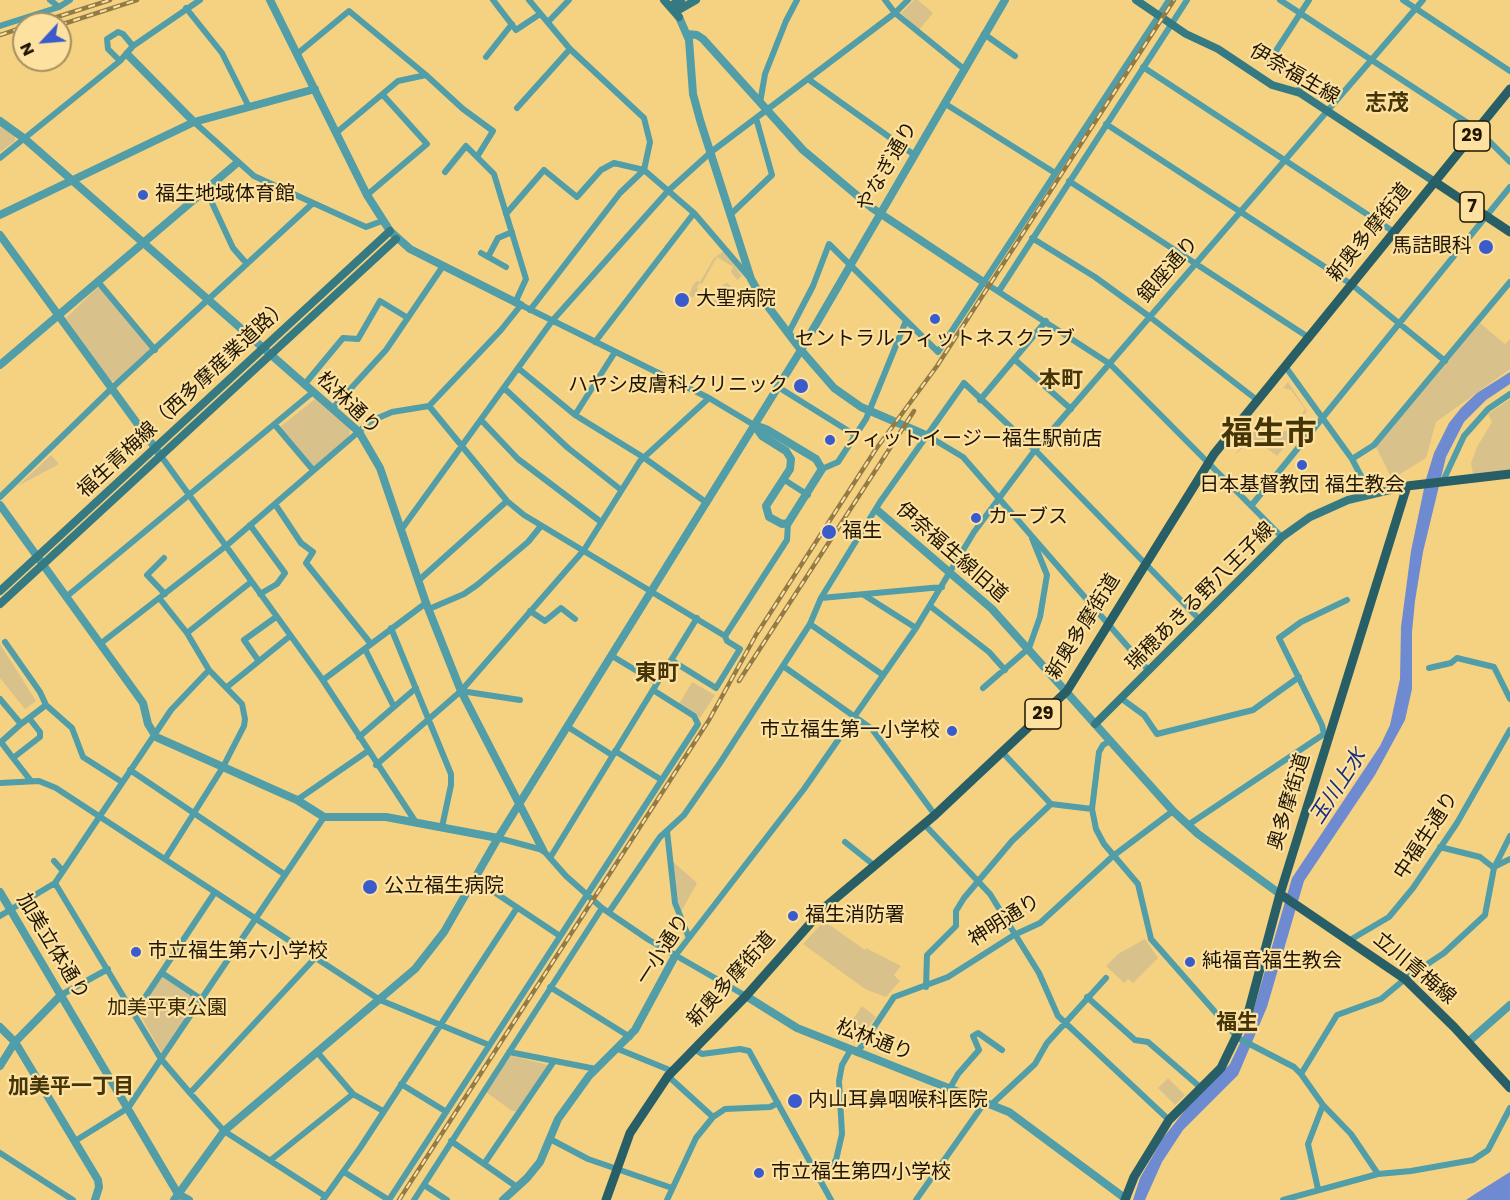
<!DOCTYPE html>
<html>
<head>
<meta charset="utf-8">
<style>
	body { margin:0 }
	#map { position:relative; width:1510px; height:1200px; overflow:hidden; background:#f5d281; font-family:Poppins,sans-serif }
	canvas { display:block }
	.north { position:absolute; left:12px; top:12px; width:60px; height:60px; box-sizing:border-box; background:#fce1a1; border:2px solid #a48f61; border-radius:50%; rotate:244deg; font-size:16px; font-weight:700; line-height:24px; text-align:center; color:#1f1500 }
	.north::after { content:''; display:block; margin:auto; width:21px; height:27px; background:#395bcc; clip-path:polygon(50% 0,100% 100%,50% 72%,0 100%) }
</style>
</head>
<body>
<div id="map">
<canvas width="1510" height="1200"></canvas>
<div class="north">N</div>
</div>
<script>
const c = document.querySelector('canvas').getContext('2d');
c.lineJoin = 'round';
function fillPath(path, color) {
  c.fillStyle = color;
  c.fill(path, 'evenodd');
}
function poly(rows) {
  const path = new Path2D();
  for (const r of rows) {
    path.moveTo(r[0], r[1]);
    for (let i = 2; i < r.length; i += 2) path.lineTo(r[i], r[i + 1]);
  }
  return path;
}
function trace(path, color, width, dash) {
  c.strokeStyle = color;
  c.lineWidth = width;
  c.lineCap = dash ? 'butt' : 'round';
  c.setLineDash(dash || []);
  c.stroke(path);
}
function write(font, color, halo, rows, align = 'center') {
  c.font = font + ' Poppins,"Noto Sans JP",sans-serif';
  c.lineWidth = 4.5;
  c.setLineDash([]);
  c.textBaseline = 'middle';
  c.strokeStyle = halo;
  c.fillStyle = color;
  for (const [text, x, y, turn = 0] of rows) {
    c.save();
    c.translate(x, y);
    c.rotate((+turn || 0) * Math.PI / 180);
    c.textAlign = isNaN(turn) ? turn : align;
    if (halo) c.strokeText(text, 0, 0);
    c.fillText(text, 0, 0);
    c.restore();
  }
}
const green = poly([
	[914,0,918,0,933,13,919,30,901,13],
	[0,126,15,136,15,141,0,152],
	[724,251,742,276,737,280,731,272,733,267,717,257,702,284,700,283,697,286,698,290,693,298,689,295,693,285,697,281,700,282,714,258],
	[728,283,736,296,719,306,713,302,724,284],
	[97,288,100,288,150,347,150,350,115,381,111,381,66,318],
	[1480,323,1505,344,1510,339,1510,369,1436,422,1426,458,1392,479,1376,447],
	[1288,382,1307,411,1301,419,1307,419,1277,456,1256,440,1250,441,1234,456,1260,424,1278,433,1293,429,1305,409,1291,390,1283,388],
	[315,399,350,430,349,437,314,467,280,427],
	[1510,399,1510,472,1473,474,1471,463,1477,447,1492,422,1488,414],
	[51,455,59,464,18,486],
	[0,644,36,701,25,709,0,678],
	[692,682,715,695,700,718,678,706],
	[671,860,697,883,681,912,674,888],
	[824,921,865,950,866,948,901,966,894,975,900,981,886,997,865,989,803,944],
	[1145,939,1158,958,1133,983,1128,979,1124,983,1106,966,1118,954],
	[163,975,198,1000,162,1053,139,1013],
	[862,1006,876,1017,856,1043,841,1036],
	[512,1056,548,1065,516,1111,512,1111,486,1092,508,1057],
	[1168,1078,1185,1095,1175,1105,1158,1088]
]);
const water = poly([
	[1510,372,1510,384,1486,400,1464,422,1446,457,1423,552,1415,601,1412,632,1412,689,1405,720,1375,775,1304,881,1267,1007,1238,1075,1183,1130,1162,1162,1145,1200,1133,1200,1140,1178,1163,1138,1186,1109,1230,1064,1250,1022,1292,878,1380,746,1390,725,1400,679,1401,627,1411,551,1426,479,1434,453,1449,423,1461,408,1477,393],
	[1510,1172,1510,1200,1466,1200,1475,1194]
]);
const minor = poly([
	[493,0,516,30,540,14],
	[529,0,570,49,644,118,650,142,644,170,620,193,530,310],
	[885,0,895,13,964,69],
	[1280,0,1477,129,1510,162],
	[1403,0,1510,71],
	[59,7,70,0],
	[186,8,222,53,249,107],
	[548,22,569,0],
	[0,26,59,7,50,0],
	[984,34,1015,56],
	[297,54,349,11,426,75,398,81,336,133],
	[486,57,512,24],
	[120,61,108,49,107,39,118,32,123,34,133,46],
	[1143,67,1394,232],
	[426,75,463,109,493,131,477,157],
	[808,79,913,154],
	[1300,93,1299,83,1294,76,1270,60,1309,0],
	[760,103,765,74,786,21,797,0],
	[944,103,1055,173],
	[517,108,570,49],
	[194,122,254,176,366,227,382,221],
	[1106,124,1351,284,1445,361],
	[0,158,120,61,133,46,200,0],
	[445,172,466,146,494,174,526,279,515,303],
	[1069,181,1308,337],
	[206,190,233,248,247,264],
	[367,195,427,144,383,95],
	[694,213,748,276],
	[506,214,544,170,577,197,601,170,614,163,644,170,694,213,595,342],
	[730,215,772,175,756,118],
	[1032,238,1095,277,1150,317,1257,400],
	[481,253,506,267],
	[488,257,498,238,512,232],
	[99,283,155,350],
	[985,283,1110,364,1282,537],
	[999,291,1187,0],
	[788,334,813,286,829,244,938,352,1169,0],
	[1014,359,1071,409],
	[1285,366,1352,459,1370,493],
	[518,368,575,415,643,457,707,503],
	[304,385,343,338,358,339,380,301,408,318],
	[778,387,855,435],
	[504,388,568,448,620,489],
	[980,400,1046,321],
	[429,406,507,501,524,515,725,636,787,540,788,523],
	[332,409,386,350,443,266],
	[575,415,615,352],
	[481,420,518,459,601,522],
	[275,425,313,470],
	[928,436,963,457,1149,671],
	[161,456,322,679,415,821],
	[1352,459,1374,445,1510,282],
	[822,469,838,462,866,419,906,321],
	[783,479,808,495],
	[1443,481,1464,436,1488,409,1510,394],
	[0,497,112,388,313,203],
	[275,504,301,543,313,552,306,563,371,644],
	[1251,506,1510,187],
	[250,525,285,573,277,584,260,594],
	[401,530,552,321,668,191,711,152,895,13,908,0],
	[164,558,147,575,165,594],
	[418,581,507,501],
	[864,595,916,628],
	[66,597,313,392],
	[821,598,942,587],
	[160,599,187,633,209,670,242,704,245,719,244,726,223,767,165,859],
	[930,606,989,652,1005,670],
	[429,609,464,594,477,585,528,542,541,526],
	[530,611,545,621,561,608,575,619],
	[810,624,883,675],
	[391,628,451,774,451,785,442,827],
	[187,633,251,582],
	[5,642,40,692,46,705,72,728,83,757,122,782],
	[100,644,226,546,371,421,392,412,429,406,501,330,521,305,709,398,754,425],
	[365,649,394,707],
	[612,656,657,683],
	[258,660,244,640,276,617],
	[671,660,716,688,740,649,727,641,725,636],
	[783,666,872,729,935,815],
	[1429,668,1451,663,1457,658,1494,667,1510,699],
	[323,680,426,603],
	[227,687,290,636],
	[983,688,1029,648,1040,617,1047,575,1032,538],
	[461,691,520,700],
	[0,699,21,724],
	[1122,699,1144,715,1157,734,1253,710,1299,677],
	[29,718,40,732,40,737,13,758,1,742,21,724,29,718,46,705],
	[568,727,612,755],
	[1330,736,1324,734,1322,725,1279,638,1301,622,1347,600],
	[359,737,416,688],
	[1110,741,1103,745,1099,752,1092,809,1096,829,1104,844,1138,884,1151,939,1238,1038,1294,1067,1301,1074,1323,1105,1351,1134,1378,1174],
	[615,751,660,779],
	[1003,753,1051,804,1092,809],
	[13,758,31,781],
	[376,765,461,691,584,550,640,461,709,398],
	[130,770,284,874],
	[0,783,39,781,56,788,380,1000,489,1045],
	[297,800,368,751],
	[925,825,990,894,1039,973,1058,1016,1169,1120],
	[1188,825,1324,734],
	[667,831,675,903,689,938],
	[498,838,543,850,566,876,602,908,649,940,746,996],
	[845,842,875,866],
	[1440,847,1480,857,1494,868],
	[550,858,697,618],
	[54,861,63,871],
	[1494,867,1510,859],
	[476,880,560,936],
	[55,883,161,1059,190,1093,224,1131,325,1196],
	[609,912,660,837,684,815,720,763,810,624,821,598,880,502,964,383,1035,450,1199,619],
	[0,916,55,883,171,710,209,670],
	[1350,940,1389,917,1413,888,1457,823,1510,730],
	[675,956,804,789,916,628,974,532,1035,450,1423,0],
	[162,973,201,999],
	[550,987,630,1037],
	[926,987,927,955,956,926,956,911,964,898,1012,841,1051,804],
	[61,995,108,969],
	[1087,997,1135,1040,1148,1042,1200,1087],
	[134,1014,215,892],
	[618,1049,672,1071],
	[694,1049,702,1054,740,1049,749,1051,831,1200],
	[317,1052,353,1094,383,1111],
	[509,1052,596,1069],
	[857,1053,894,997,948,977,1014,935,1040,923,1113,856,1173,811],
	[1301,1074,1337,1015,1381,999,1405,979,1444,953,1485,915,1494,868,1510,836],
	[668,1076,713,1117],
	[401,1084,445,1111],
	[950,1088,958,1074,979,1050,973,1036,978,1033,1002,1050],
	[190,1093,315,958],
	[992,1104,1035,1064,1047,1043,1106,978],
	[550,1139,588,1159,672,1188],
	[75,1141,128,1108,324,817],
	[451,1141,517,1187],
	[0,1153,73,1200],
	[272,1159,353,1094],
	[484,1164,554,1061],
	[344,1172,389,1200],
	[820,1179,836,1160,842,1134,839,1081,842,1065,850,1051],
	[424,1185,447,1200],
	[1318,1189,1308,1144,1323,1105],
	[323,1200,360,1148,517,908],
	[389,1200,698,724,694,716,653,690],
	[414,1200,602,908],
	[667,1200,696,1138,713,1117,725,1109,770,1107,778,1103],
	[916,1200,985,1102],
	[1283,1200,1378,1174,1411,1171,1473,1160,1488,1150,1510,1108]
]);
const tertiary = poly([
	[270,0,367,195,390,231,410,249,521,305],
	[679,17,689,40,693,94,700,120,751,279,763,300,801,350,834,388,861,407,928,436],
	[688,34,697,35,703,39,803,150,872,208,985,283],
	[127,54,194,122],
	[0,121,25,139,359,432,380,468,426,603,461,691,543,850],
	[0,215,194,122,315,89],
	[0,235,158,452],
	[0,365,237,163],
	[754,425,766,429,816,459,822,469,788,523,782,524,769,517,766,506,790,469,791,459,786,451,762,436,754,425],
	[0,505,143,703,148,724,156,737,297,800,324,817,386,817,498,838],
	[877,510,992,609,1173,811,1198,834,1280,894],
	[0,892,178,1194,189,1200],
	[746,996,797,1028,1009,1112,1126,1199],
	[0,1027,15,1042,98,1180,99,1187,95,1200],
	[1468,1042,1510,1005],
	[0,1066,15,1042,61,995],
	[174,1200,224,1131,415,969,444,932,498,838,801,350,1005,0],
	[503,1200,527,1178,540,1162,558,1119,589,1076,635,1030,675,956]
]);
const secondary = poly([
	[664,0,679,17],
	[1136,0,1186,34,1218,49,1272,85,1300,93,1435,182],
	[670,6,681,0],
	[675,12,696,0],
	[0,591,390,231],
	[0,604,396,239],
	[1095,724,1282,537,1310,517,1348,500,1407,486]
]);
const primary = poly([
	[1435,182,1510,232],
	[1280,894,1405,979,1454,1027,1510,1088],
	[606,1200,630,1133,668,1076,746,996,824,908,935,815,1067,691,1214,454,1510,89],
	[1125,1200,1134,1177,1169,1120,1221,1068,1249,1010,1280,894,1407,486,1510,474]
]);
const rail = poly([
	[35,24,110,0],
	[60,25,137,0],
	[0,35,24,27],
	[739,681,914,411],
	[399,1200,709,720,756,635,823,531,876,449,937,366,1174,0]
]);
const markers = [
	[143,195,6,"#395bcc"],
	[1486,247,8,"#395bcc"],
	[682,300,8,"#395bcc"],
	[935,319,6,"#395bcc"],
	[801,386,8,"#395bcc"],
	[830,440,6,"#395bcc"],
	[1302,465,6,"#395bcc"],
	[976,518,6,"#395bcc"],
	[829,532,8,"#395bcc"],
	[952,731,6,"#395bcc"],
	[370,887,8,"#395bcc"],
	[793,916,6,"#395bcc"],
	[136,952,6,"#395bcc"],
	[1190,962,6,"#395bcc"],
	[795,1101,8,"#395bcc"],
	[759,1173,6,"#395bcc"]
];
const shields = [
	[1472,136,36],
	[1472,207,24],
	[1043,714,36]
];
const shieldNames = [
	["29",1472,136],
	["7",1472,207],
	["29",1043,714]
];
const streetNames = [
	["伊奈福生線",1294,75,30],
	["やなぎ通り",888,167,-60],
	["新奥多摩街道",1370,233,-51],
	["銀座通り",1169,270,-49],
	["福生青梅線（西多摩産業道路）",184,399,-43],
	["松林通り",348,404,44],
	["伊奈福生線旧道",951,553,41],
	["瑞穂あきる野八王子線",1201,597,-45],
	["新奥多摩街道",1084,627,-58],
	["奥多摩街道",1290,802,-73],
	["中福生通り",1427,836,-57],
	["神明通り",1005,921,-32],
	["加美立体通り",52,947,59],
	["一小通り",664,950,-57],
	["立川青梅線",1414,969,40],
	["新奥多摩街道",732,980,-48],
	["松林通り",874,1041,21]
];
const poiNames = [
	["福生地域体育館",155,195],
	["馬詰眼科",1472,247,"right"],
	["大聖病院",696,300],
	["セントラルフィットネスクラブ",935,340,"center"],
	["ハヤシ皮膚科クリニック",788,386,"right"],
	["フィットイージー福生駅前店",842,440],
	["日本基督教団 福生教会",1302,486,"center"],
	["カーブス",988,518],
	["福生",842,532],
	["市立福生第一小学校",940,731,"right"],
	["公立福生病院",384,887],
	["福生消防署",805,916],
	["市立福生第六小学校",148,952],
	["純福音福生教会",1202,962],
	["内山耳鼻咽喉科医院",808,1101],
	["市立福生第四小学校",771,1173]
];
const parkNames = [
	["加美平東公園",167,1009]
];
const waterNames = [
	["玉川上水",1339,787,-57]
];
const neighbourhoodNames = [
	["福生",1237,1024],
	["加美平一丁目",71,1088]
];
const quarterNames = [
	["志茂",1387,104],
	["本町",1061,381],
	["東町",657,674]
];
const townNames = [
	["福生市",1269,436]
];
fillPath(green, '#d9c18c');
fillPath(water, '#6e8ad0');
trace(minor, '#519da8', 6);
trace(tertiary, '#519da8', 8);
trace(secondary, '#357982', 8);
trace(primary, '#285f66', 9);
trace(rail, '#937b46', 4.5);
trace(rail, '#fce1a1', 2, [7]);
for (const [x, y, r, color] of markers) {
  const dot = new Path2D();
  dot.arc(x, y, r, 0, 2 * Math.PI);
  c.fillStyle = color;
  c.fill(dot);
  trace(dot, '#fce1a1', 2);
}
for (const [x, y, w] of shields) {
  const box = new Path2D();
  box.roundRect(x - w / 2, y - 15, w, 30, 4.5);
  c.fillStyle = '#fce1a1';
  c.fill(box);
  trace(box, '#1f1500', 1.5);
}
write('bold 18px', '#1f1500', null, shieldNames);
write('20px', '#1f1500', '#fce1a1', streetNames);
write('20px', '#1f1500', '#fce1a1', poiNames, 'left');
write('20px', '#362802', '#fce1a1', parkNames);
write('italic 21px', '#172c7e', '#fce1a1', waterNames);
write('bold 21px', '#453405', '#fce1a1', neighbourhoodNames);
write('bold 22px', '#453405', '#fce1a1', quarterNames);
write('bold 32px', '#453405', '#fce1a1', townNames);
</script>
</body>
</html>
